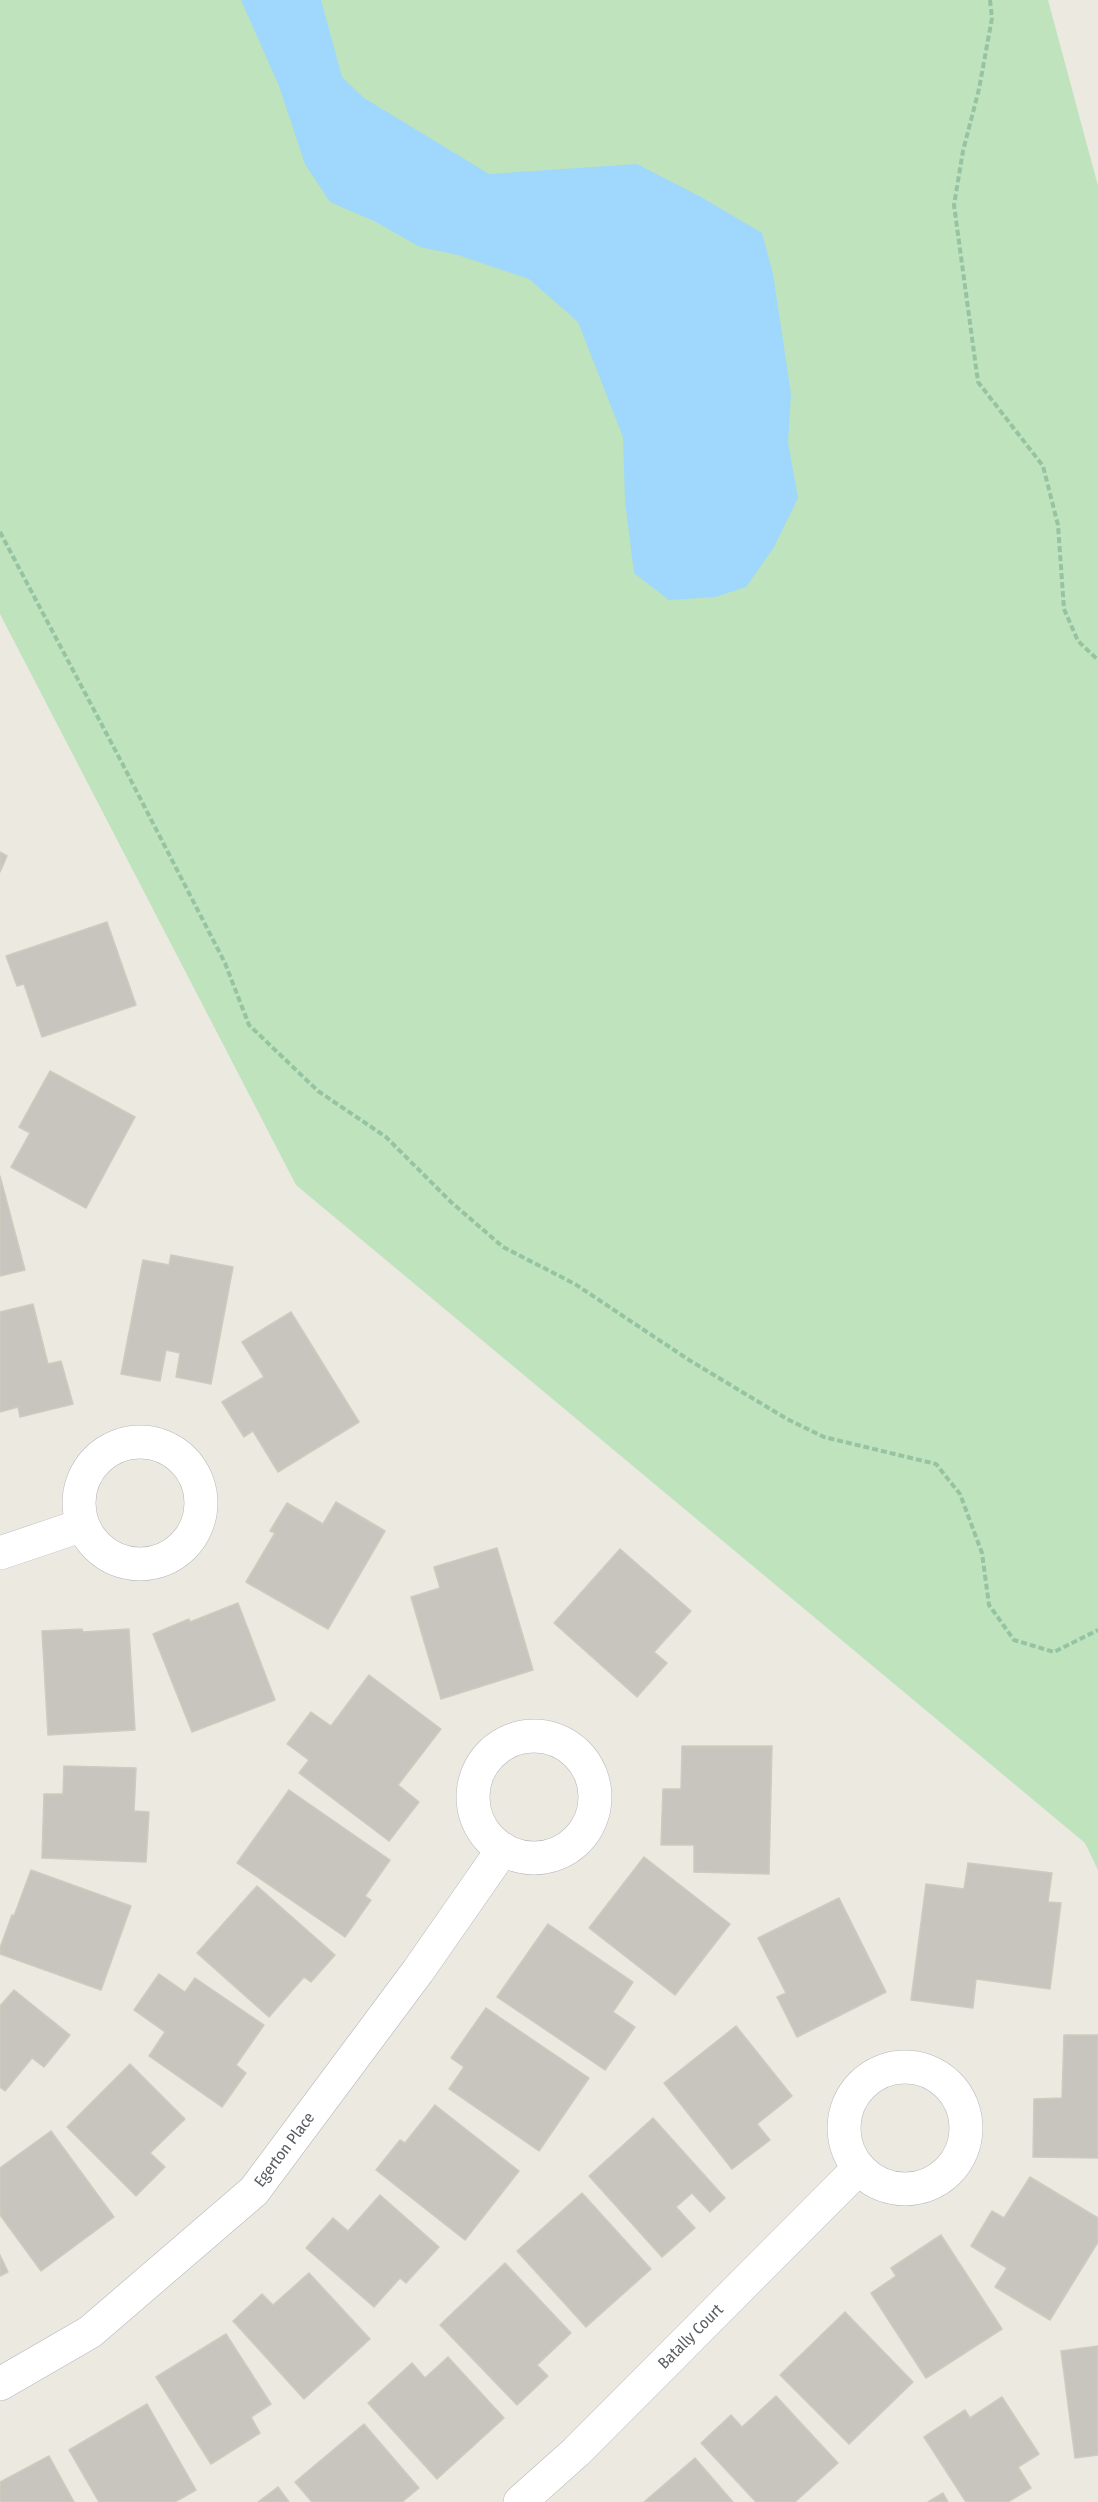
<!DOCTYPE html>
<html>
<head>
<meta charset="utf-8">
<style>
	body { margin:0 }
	canvas { display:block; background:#ebe9e0 }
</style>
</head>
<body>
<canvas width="1098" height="2502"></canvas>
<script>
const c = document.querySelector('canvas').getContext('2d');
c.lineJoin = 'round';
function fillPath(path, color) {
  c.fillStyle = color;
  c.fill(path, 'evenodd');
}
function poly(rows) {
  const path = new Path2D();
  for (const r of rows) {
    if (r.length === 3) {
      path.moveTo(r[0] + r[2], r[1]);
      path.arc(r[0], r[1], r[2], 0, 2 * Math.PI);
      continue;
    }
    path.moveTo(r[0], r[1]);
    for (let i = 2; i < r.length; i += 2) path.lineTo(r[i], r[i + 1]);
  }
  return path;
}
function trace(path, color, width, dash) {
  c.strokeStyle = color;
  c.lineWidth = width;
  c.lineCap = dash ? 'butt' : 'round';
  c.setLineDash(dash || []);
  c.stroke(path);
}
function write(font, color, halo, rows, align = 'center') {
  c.font = font + ' "Fira Sans Condensed",sans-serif';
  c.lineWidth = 4.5;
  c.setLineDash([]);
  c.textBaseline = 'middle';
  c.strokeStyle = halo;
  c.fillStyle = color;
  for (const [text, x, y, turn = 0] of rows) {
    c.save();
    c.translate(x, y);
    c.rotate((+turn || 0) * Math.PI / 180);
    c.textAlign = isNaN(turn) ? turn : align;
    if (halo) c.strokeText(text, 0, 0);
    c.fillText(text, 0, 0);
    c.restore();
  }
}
const green = poly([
	[0,0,1048,0,1098,186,1098,1870,1085,1843,296,1185,0,614]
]);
const water = poly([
	[241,0,321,0,342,77,364,98,489,174,637,164,701,197,762,233,773,274,791,394,788,443,798,498,774,547,746,587,715,597,669,600,634,573,625,501,623,437,578,322,529,279,458,255,420,247,374,221,330,202,305,164,279,86]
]);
const building = poly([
	[0,852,7,856,0,872,0,852],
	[107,922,136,1005,42,1037,24,984,17,986,6,956,107,922],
	[50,1071,135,1117,86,1208,11,1167,30,1133,19,1127,50,1071],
	[0,1176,25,1270,0,1276,0,1176],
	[171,1255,233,1267,211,1384,176,1377,180,1353,166,1350,160,1381,121,1374,143,1260,169,1265,171,1255],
	[33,1304,48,1364,61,1361,73,1404,20,1417,18,1407,0,1412,0,1312,33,1304],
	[291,1312,359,1422,278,1472,253,1431,244,1437,222,1402,264,1377,242,1342,291,1312],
	[336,1502,385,1531,328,1629,246,1582,275,1533,270,1531,287,1503,323,1524,336,1502],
	[497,1548,533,1670,441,1699,411,1597,440,1588,434,1567,497,1548],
	[620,1549,691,1611,654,1652,667,1663,637,1697,554,1623,620,1549],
	[238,1603,275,1700,192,1732,153,1634,189,1619,190,1622,238,1603],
	[82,1629,83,1632,129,1629,135,1730,48,1735,42,1631,82,1629],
	[369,1675,441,1729,398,1785,419,1802,389,1841,299,1773,309,1760,287,1744,311,1712,331,1726,369,1675],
	[682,1746,772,1746,769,1874,694,1872,694,1845,661,1845,663,1789,681,1789,682,1746],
	[64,1766,136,1768,134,1811,149,1812,146,1862,42,1858,44,1794,63,1794,64,1766],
	[289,1790,390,1860,365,1896,371,1900,345,1937,237,1863,289,1790],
	[644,1857,730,1924,675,1995,589,1928,644,1857],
	[968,1863,1052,1873,1048,1902,1061,1903,1050,1989,976,1979,973,2008,911,2000,926,1884,964,1889,968,1863],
	[31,1870,131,1906,101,1990,0,1954,0,1948,12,1915,14,1916,31,1870],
	[257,1886,335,1955,311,1982,304,1977,269,2017,197,1953,257,1886],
	[839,1898,886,1992,797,2037,777,1997,786,1993,758,1938,839,1898],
	[548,1924,633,1982,613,2012,635,2027,605,2070,497,1997,548,1924],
	[159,1974,185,1992,195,1978,264,2025,236,2065,246,2073,222,2107,149,2056,165,2032,134,2010,159,1974],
	[14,1990,70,2035,44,2067,32,2058,5,2091,0,2087,0,2006,14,1990],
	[486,2008,589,2078,539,2151,449,2089,464,2067,451,2058,486,2008],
	[736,2026,792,2096,757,2124,770,2140,732,2169,664,2083,736,2026],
	[1064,2035,1098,2035,1098,2158,1033,2157,1034,2099,1062,2098,1064,2035],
	[130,2064,185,2119,150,2153,165,2167,136,2196,67,2127,130,2064],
	[435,2105,519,2171,465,2240,376,2170,400,2140,405,2143,435,2105],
	[653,2118,725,2198,710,2212,692,2193,676,2207,695,2228,662,2257,589,2176,653,2118],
	[51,2131,114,2217,41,2271,0,2215,0,2168,51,2131],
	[1030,2177,1098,2218,1098,2242,1050,2320,995,2287,1007,2268,971,2246,992,2211,1004,2218,1030,2177],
	[582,2193,651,2269,586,2327,517,2251,582,2193],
	[380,2195,439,2247,406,2283,400,2278,374,2307,306,2248,333,2218,348,2231,380,2195],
	[941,2235,1002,2329,926,2378,871,2293,896,2276,891,2268,941,2235],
	[0,2255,8,2272,0,2276,0,2255],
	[505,2263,571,2333,537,2365,548,2376,517,2405,440,2325,505,2263],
	[309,2273,370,2339,304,2399,233,2321,262,2294,273,2305,309,2273],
	[845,2312,913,2382,849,2444,780,2375,845,2312],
	[226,2334,271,2404,251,2417,260,2433,211,2464,156,2377,226,2334],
	[1098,2346,1098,2455,1075,2458,1061,2351,1098,2346],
	[448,2357,504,2418,437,2479,368,2403,412,2363,425,2378,448,2357],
	[776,2396,838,2463,795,2502,756,2502,701,2443,731,2415,742,2427,776,2396],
	[1002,2397,1039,2454,1018,2467,1031,2488,1008,2502,966,2502,924,2437,965,2410,970,2418,1002,2397],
	[147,2404,196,2490,175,2502,99,2502,69,2450,147,2404],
	[364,2424,419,2488,402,2502,312,2502,295,2482,364,2424],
	[49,2456,74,2502,0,2502,0,2482,49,2456],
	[695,2458,733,2502,644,2502,695,2458],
	[278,2487,289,2502,258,2502,278,2487],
	[943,2493,948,2502,928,2502,943,2493]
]);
const path = poly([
	[990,0,992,18,979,89,963,151,954,205,978,382,1043,466,1058,525,1064,609,1078,641,1098,660],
	[0,532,122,763,225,963,249,1025,318,1091,386,1137,451,1202,503,1247,575,1284,689,1360,787,1419,824,1437,936,1464,960,1494,982,1553,989,1605,1014,1640,1054,1652,1098,1630]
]);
const street = poly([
	[140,1503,61],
	[0,1553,83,1525],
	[534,1797,61],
	[905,2128,61],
	[0,2384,90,2332,254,2191,418,1971,503,1849],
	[520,2502,576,2452,859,2168]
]);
const streetNames = [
	["Egerton Place",285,2150,-53],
	["Batally Court",691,2337,-45]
];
fillPath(green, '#bee3bd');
fillPath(water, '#a0d7fc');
fillPath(building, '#c8c5bf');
trace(building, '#d0cabf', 1.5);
trace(street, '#b6b8bd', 34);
trace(path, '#96c3a2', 4, [6, 3]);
trace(street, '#fff', 33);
write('16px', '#595d61', '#fff', streetNames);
</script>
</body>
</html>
